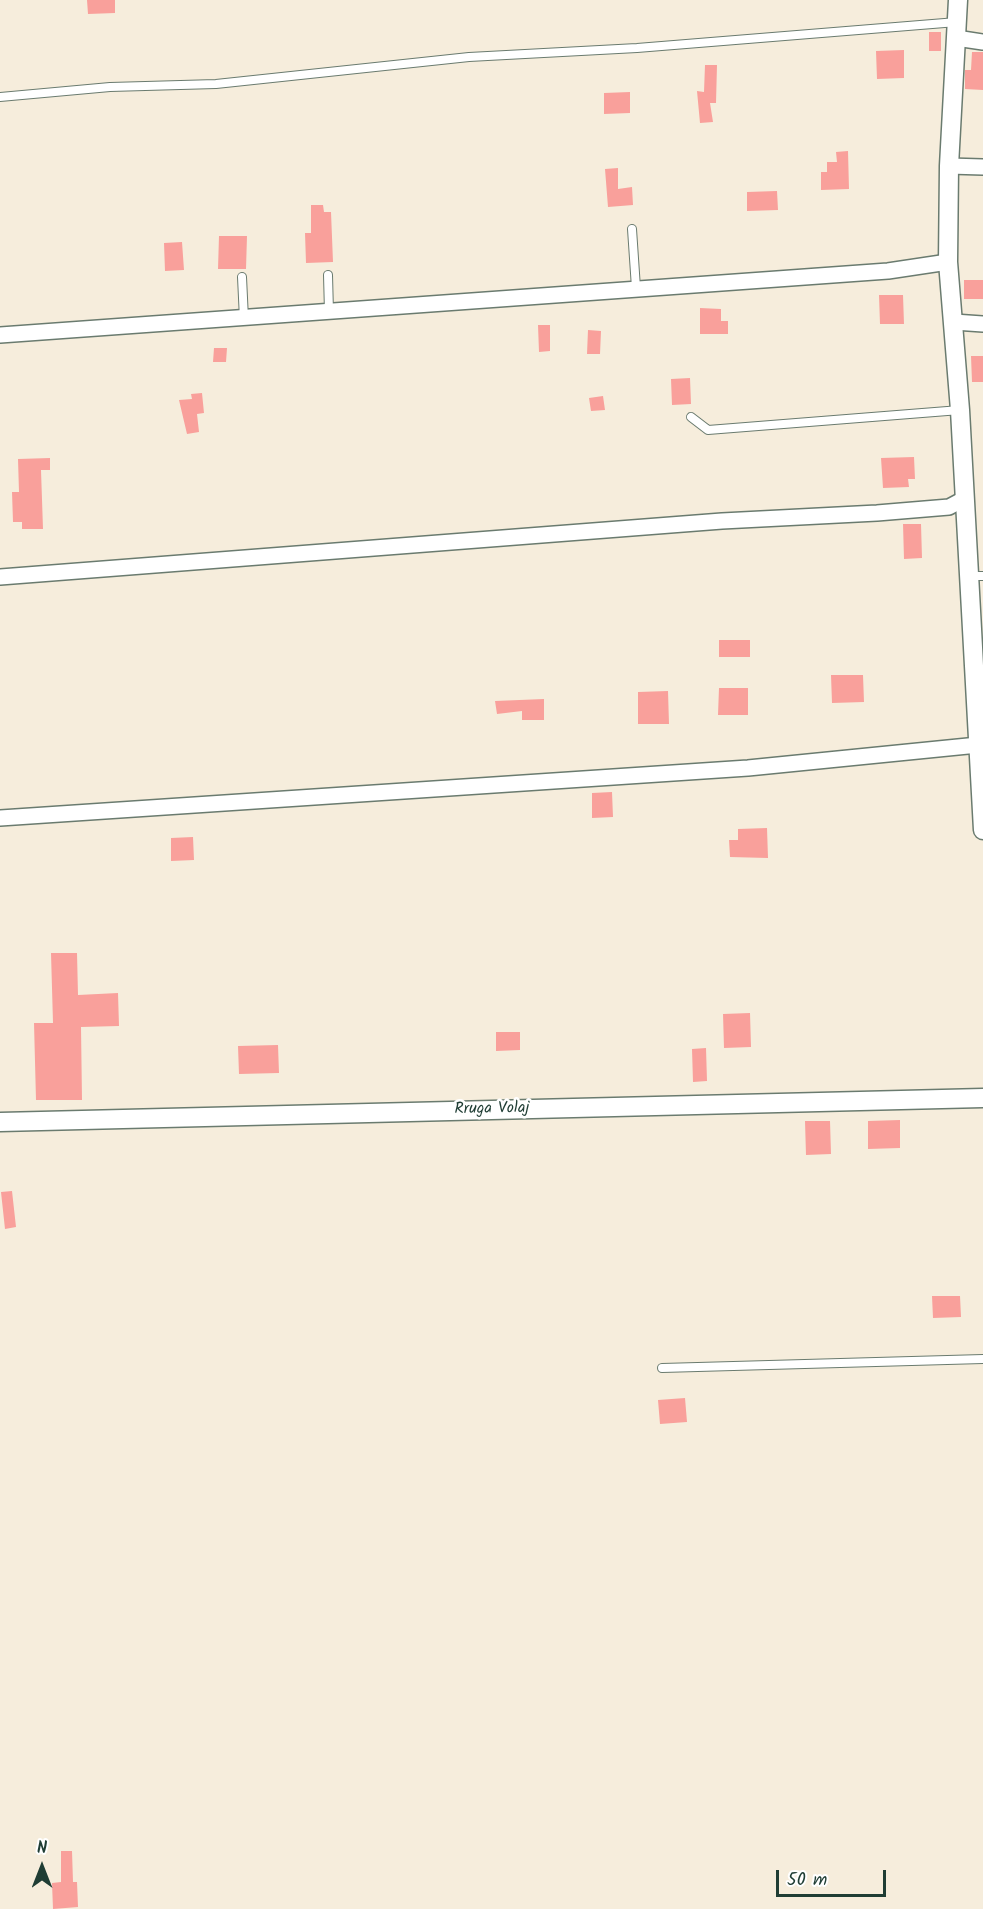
<!DOCTYPE html>
<html>
<head>
<meta charset="utf-8">
<style>
	body { margin:0 }
	#map { position:relative; width:983px; height:1909px; overflow:hidden; background:#f6eddc; font-family:Kalam,sans-serif }
	canvas { display:block }
	.north { position:absolute; left:12px; top:1837px; width:60px; height:60px; -webkit-text-stroke:4px #fff; paint-order:stroke; rotate:0deg; font-size:16px; font-weight:700; line-height:24px; text-align:center; color:#1f3d34 }
	.north::after { content:''; display:block; margin:auto; width:21px; height:27px; background:#1f3d34; clip-path:polygon(50% 0,100% 100%,50% 72%,0 100%) }
	.scale { position:absolute; left:776px; top:1870px; width:110px; height:27px; box-sizing:border-box; border:3px solid #1f3d34; border-top:0; padding-left:8px; font-size:18px; line-height:21px; white-space:nowrap; color:#1f3d34; -webkit-text-stroke:4px #fff; paint-order:stroke }
</style>
</head>
<body>
<div id="map">
<canvas width="983" height="1909"></canvas>
<div class="north">N</div>
<div class="scale">50 m</div>
</div>
<script>
const c = document.querySelector('canvas').getContext('2d');
c.lineJoin = 'round';
function fillPath(path, color) {
  c.fillStyle = color;
  c.fill(path, 'evenodd');
}
function poly(rows) {
  const path = new Path2D();
  for (const r of rows) {
    path.moveTo(r[0], r[1]);
    for (let i = 2; i < r.length; i += 2) path.lineTo(r[i], r[i + 1]);
  }
  return path;
}
function trace(path, color, width, dash) {
  c.strokeStyle = color;
  c.lineWidth = width;
  c.lineCap = dash ? 'butt' : 'round';
  c.setLineDash(dash || []);
  c.stroke(path);
}
function write(font, color, halo, rows, align = 'center') {
  c.font = font + ' Kalam,sans-serif';
  c.lineWidth = 5;
  c.setLineDash([]);
  c.textBaseline = 'middle';
  c.strokeStyle = halo;
  c.fillStyle = color;
  for (const [text, x, y, turn = 0] of rows) {
    c.save();
    c.translate(x, y);
    c.rotate((+turn || 0) * Math.PI / 180);
    c.textAlign = isNaN(turn) ? turn : align;
    if (halo) c.strokeText(text, 0, 0);
    c.fillText(text, 0, 0);
    c.restore();
  }
}
const building = poly([
	[87,0,115,0,115,13,88,14],
	[929,32,941,32,941,51,929,51],
	[904,50,904,78,877,79,876,51],
	[972,52,983,52,983,90,965,89,965,70,971,70],
	[705,65,717,65,716,103,710,103,713,122,700,123,697,91,704,92],
	[630,92,630,113,604,114,604,93],
	[848,151,849,189,821,190,821,172,827,172,827,162,837,162,836,152],
	[618,168,618,189,632,187,633,205,608,207,605,169],
	[777,191,778,210,747,211,747,192],
	[311,205,323,205,324,212,331,212,333,262,306,263,305,233,311,233],
	[219,236,247,236,246,269,218,269],
	[182,242,184,270,165,271,164,243],
	[964,280,983,280,983,299,964,299],
	[879,295,903,295,904,324,880,324],
	[700,308,721,309,721,321,728,321,728,334,700,334],
	[538,325,550,325,550,351,539,352],
	[588,330,601,331,600,354,587,354],
	[214,348,227,348,226,362,213,362],
	[971,356,983,356,983,382,972,382],
	[690,378,691,404,672,405,671,379],
	[202,393,204,413,197,414,199,432,187,434,179,400,192,399,191,394],
	[603,396,605,410,591,411,589,398],
	[914,457,915,479,908,479,909,487,883,488,881,458],
	[50,458,50,470,41,470,43,529,22,529,22,522,13,522,12,492,19,492,18,459],
	[903,524,921,524,922,558,904,559],
	[719,640,750,640,750,657,719,657],
	[831,675,863,675,864,702,832,703],
	[719,688,748,688,748,715,718,715],
	[668,691,669,724,638,724,638,692],
	[544,699,544,720,522,720,522,711,497,714,495,701],
	[612,792,613,817,592,818,592,793],
	[767,828,768,858,730,857,729,840,738,840,738,829],
	[193,837,194,860,171,861,171,838],
	[51,953,77,953,78,995,118,993,119,1026,81,1027,82,1100,36,1100,34,1023,53,1023],
	[750,1013,751,1047,724,1048,723,1014],
	[496,1032,520,1032,520,1050,496,1051],
	[278,1045,279,1073,239,1074,238,1046],
	[706,1048,707,1081,693,1082,692,1049],
	[900,1120,900,1148,868,1149,868,1121],
	[805,1121,830,1121,831,1154,806,1155],
	[12,1191,16,1227,5,1229,1,1192],
	[932,1296,960,1296,961,1317,933,1318],
	[685,1398,687,1422,660,1424,658,1400],
	[61,1851,72,1851,73,1882,77,1882,78,1907,53,1909,52,1883,61,1882]
]);
const service = poly([
	[0,97,110,87,216,84,469,57,637,48,957,22],
	[632,229,636,288],
	[328,275,329,312],
	[242,277,244,319],
	[691,417,708,430,960,410],
	[969,576,983,576],
	[662,1368,983,1359]
]);
const minor = poly([
	[956,38,983,42],
	[949,166,983,167],
	[954,322,983,324],
	[0,335,888,271,948,262],
	[0,577,722,521,877,513,949,507,964,499],
	[0,818,748,768,978,745]
]);
const tertiary = poly([
	[958,0,949,166,948,262,960,410,983,830],
	[0,1122,983,1098]
]);
const streetNames = [
	["Rruga Volaj",492,1110,-1]
];
fillPath(building, '#f9a09b');
trace(service, '#6a7b6f', 10);
trace(minor, '#6a7b6f', 18);
trace(tertiary, '#6a7b6f', 21);
trace(service, '#fff', 8);
trace(minor, '#fff', 15);
trace(tertiary, '#fff', 18);
write('16px', '#1f3d34', '#fff', streetNames);
</script>
</body>
</html>
